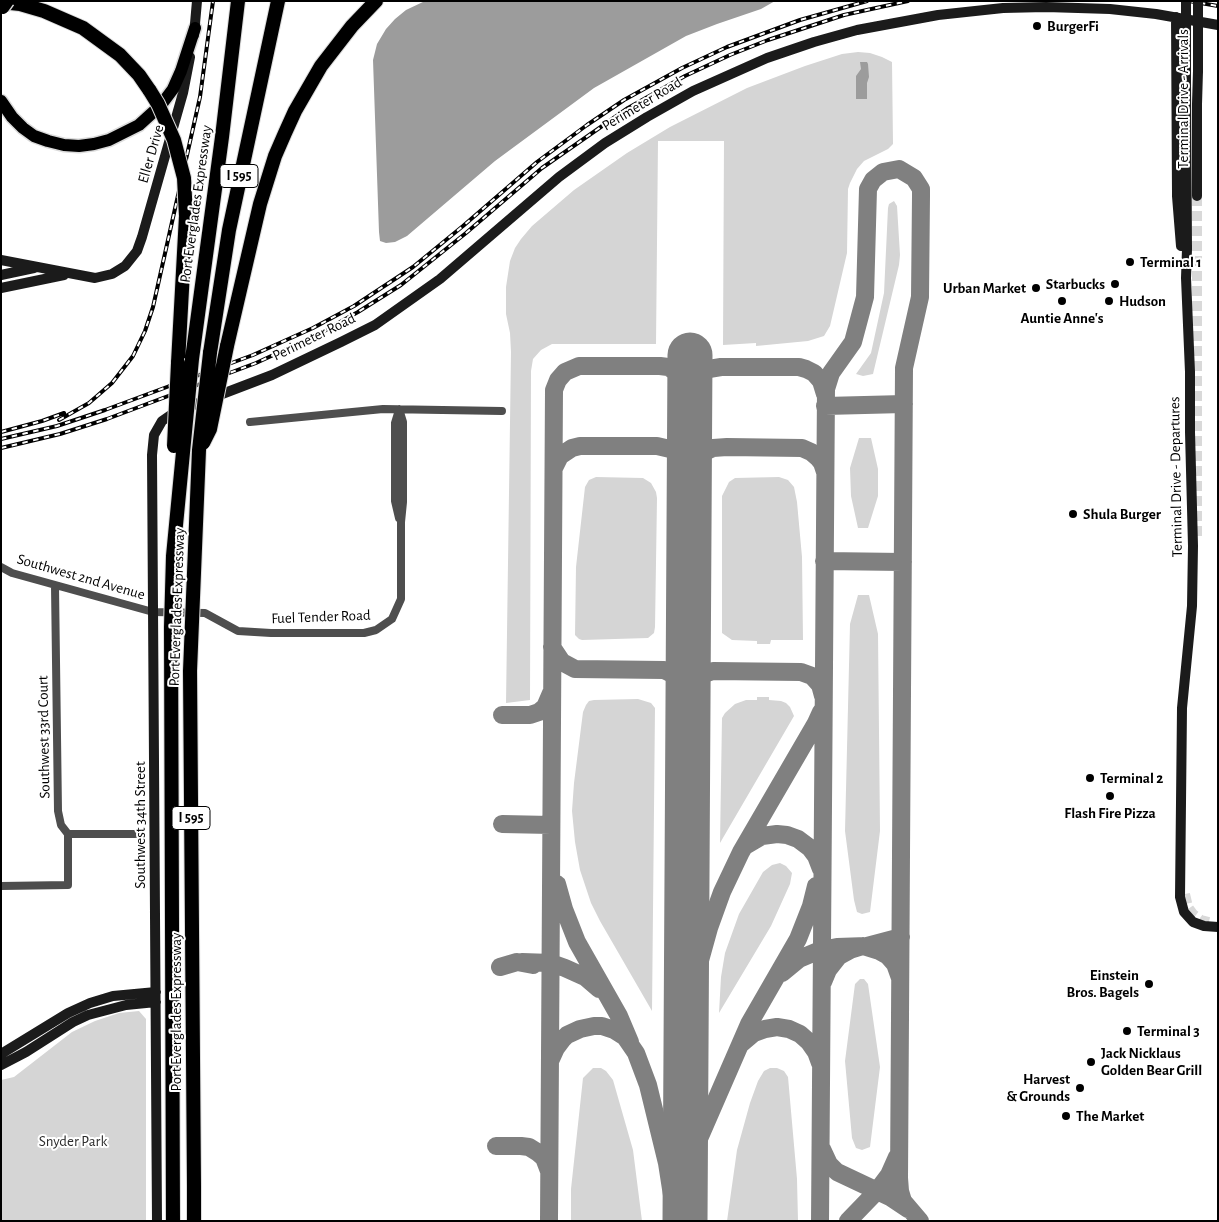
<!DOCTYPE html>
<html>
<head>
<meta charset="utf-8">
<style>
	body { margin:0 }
	#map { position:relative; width:1219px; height:1222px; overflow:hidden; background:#fff; font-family:"Alegreya Sans",sans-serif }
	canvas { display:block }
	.frame { position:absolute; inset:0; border:2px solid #000; pointer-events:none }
</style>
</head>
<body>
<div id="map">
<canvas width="1219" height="1222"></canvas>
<div class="frame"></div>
</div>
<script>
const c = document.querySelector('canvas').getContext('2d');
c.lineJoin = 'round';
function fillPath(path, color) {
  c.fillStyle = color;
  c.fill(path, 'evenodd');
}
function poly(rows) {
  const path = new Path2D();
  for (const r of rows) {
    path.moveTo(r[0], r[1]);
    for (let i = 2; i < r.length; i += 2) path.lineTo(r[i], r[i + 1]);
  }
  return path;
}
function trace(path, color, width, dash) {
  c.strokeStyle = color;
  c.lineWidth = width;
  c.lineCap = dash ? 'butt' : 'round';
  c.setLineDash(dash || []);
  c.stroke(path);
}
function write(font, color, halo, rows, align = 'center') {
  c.font = font + ' "Alegreya Sans",sans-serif';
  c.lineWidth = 4;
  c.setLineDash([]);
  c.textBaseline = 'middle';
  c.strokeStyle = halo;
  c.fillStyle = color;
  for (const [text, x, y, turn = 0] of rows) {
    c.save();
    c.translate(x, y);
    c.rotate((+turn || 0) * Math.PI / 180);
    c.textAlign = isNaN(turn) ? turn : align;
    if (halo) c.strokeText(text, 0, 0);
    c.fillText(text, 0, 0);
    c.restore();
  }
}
const green = poly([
	[858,52,870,53,882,57,892,62,893,144,888,149,864,161,857,169,850,183,848,189,847,253,830,326,824,336,808,341,756,346,756,343,723,345,724,141,658,141,656,344,552,344,541,350,533,359,531,371,530,700,506,703,511,352,510,333,506,314,506,287,510,261,515,248,521,239,532,226,574,190,627,153,670,127,747,88,805,66,842,54],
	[894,201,897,206,900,255,899,265,873,374,863,376,856,374,871,353,884,293,888,208,889,204],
	[859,438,871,438,878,469,878,496,868,528,858,528,851,496,850,468],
	[596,477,643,478,651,483,656,492,657,498,655,627,654,633,648,638,582,640,579,639,575,635,576,567,585,487,589,480],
	[779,477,788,480,794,487,797,502,802,557,803,640,771,640,770,644,757,644,757,641,732,640,722,633,722,496,729,482,735,478],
	[858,595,869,595,878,634,880,831,870,912,862,914,857,912,854,900,845,831,850,624],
	[757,697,769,697,769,700,781,701,786,703,790,707,794,716,720,843,722,718,725,713,735,704,746,700,757,700],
	[638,699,651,703,655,708,652,1011,600,921,591,903,580,870,575,842,572,811,574,783,583,712,586,705,589,701,594,700],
	[780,863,786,866,792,873,790,884,771,926,719,1013,721,977,725,953,739,914,763,872,772,865],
	[860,979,864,979,868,984,880,1067,870,1147,862,1150,856,1148,852,1138,845,1061,855,984],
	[139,1011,146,1019,146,1221,1,1221,1,1080,14,1077,72,1032,95,1021,119,1013],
	[593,1068,601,1068,606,1071,613,1080,633,1150,642,1221,571,1221,571,1189,583,1078],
	[770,1068,777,1068,784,1071,788,1077,797,1179,798,1221,727,1221,737,1150,750,1103,758,1081,764,1071]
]);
const water = poly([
	[425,1,775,1,761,9,717,24,686,36,594,88,495,161,407,236,395,242,386,243,380,241,379,232,373,60,377,44,386,29,395,19,406,10],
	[860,62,867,62,868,64,869,77,867,83,867,99,856,99,856,76,861,69]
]);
const taxiway = poly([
	[690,395,693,384,698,377,709,369,721,367,799,367,806,369,814,373,821,381,825,394],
	[825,406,904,404],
	[554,468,560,456,572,448,580,446,657,446,670,449,677,453,684,462,690,474],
	[690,474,696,458,702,453,713,448,727,447,802,448,811,452,818,458,822,463,825,472],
	[824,561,903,562],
	[552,647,562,662,575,669,664,670,674,675,681,683,688,704],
	[688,707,693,685,704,674,713,671,801,672,812,676,820,685,823,696],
	[502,715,530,715,539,712,545,707,551,693],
	[502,824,551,825],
	[745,846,762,836,777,834,787,835,798,839,810,848,816,856,821,869],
	[557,884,564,909,577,942,619,1016,630,1042],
	[522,962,551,963,565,968,585,977,599,989],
	[500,967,517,962,533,965],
	[782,973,799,959,818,951,837,947,867,946,901,937],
	[823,982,828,970,839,956,850,950,863,946,879,951,888,956,895,964,900,978],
	[741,1044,754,1033,765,1029,777,1027,789,1029,800,1034,809,1042,816,1052,820,1063],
	[686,1058,691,1006,699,964,709,928,722,892,741,852,816,723,821,712],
	[551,1059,556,1048,562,1040,567,1035,580,1029,594,1026,602,1026,614,1030,625,1037,636,1053,648,1085,667,1163,676,1221],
	[496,1146,521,1146,529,1147,537,1152,544,1158,549,1171],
	[822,1149,829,1164,837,1172,890,1197,908,1209],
	[685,1171,749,1024,798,939,811,906,816,886],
	[549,1221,554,390,558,380,565,372,579,366,660,366,668,367,679,374,684,380,690,395],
	[820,1221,826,389,831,373,853,342,865,297,868,189,873,180,883,172,899,169,914,178,921,189,921,196,920,297,904,368,899,1178,900,1191,903,1201,920,1221],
	[848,1221,877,1191,889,1175,897,1157]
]);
const runway = poly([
	[685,1221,690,355]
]);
const secondaryTunnel = poly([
	[1197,196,1197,540],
	[1185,894,1188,907,1193,914,1201,920,1212,923]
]);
const street = poly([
	[399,410,395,423,395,501,399,518],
	[250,422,383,409,502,411],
	[1,567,12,573,153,612,205,613,238,631,271,633,364,633,376,630,392,619,401,599,401,522,403,502,403,422,399,409],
	[68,834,135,834],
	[1,886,68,885,68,834,61,825,58,811,55,586]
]);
const secondary = poly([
	[1176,17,1177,196,1181,246],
	[194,35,197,1],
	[1186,81,1187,249,1186,278,1190,372,1190,432,1193,546,1192,606,1182,708,1180,897,1184,912,1193,922,1204,926,1218,927],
	[1197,196,1197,104,1198,71],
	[1,260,95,278,112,274,125,266,137,251,142,237,183,93,190,57],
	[1,275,34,268],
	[1,288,64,275],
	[1,1054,68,1013,90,1003,113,996,156,992],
	[1,1065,26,1052,73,1022,88,1015,126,1005,156,1002],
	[157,1221,152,455,154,435,162,421,175,412,272,375,341,342,375,325,440,279,559,177,605,143,647,117,693,91,767,58,814,42,857,30,938,15,1003,8,1046,7,1110,9,1156,14,1218,25]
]);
const primary = poly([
	[1,101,12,117,23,128,34,136,48,141,64,145,79,146,94,144,109,140,139,125,161,105,173,89,181,71,195,28]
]);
const highway = poly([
	[1,2,20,4,44,11,83,28,120,55,139,75,150,91],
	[227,346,260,204,275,156,285,133,295,111,321,66,352,26,376,1],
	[210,353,229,230,278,1],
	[192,359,222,137,238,1],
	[178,363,186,216],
	[194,1186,194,1221]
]);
const rail = poly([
	[1189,1,1218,6],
	[59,420,89,403,112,383,133,356,145,331,153,307,200,97,213,1],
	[1,432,42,421,64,413],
	[1,439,57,426,105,410,253,355,313,328,354,306,413,267,463,226,537,162,587,125,624,100,682,68,727,47,800,20,867,1],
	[1,448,60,434,107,419,256,363,317,335,358,312,401,285,466,233,542,168,628,108,685,76,730,55,768,40,844,15,908,1]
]);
const secondaryBridge = poly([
	[1198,1,1198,71],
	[1186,81,1186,1]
]);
const primaryBridge = poly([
	[3,8,8,1]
]);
const highwayBridge = poly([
	[150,91,158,104,174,140,184,178,186,216],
	[203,443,210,429,227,346],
	[174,446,178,363],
	[194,1186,190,671,199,450,210,353],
	[173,1221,171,627,173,556,192,359]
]);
const markers = [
	[1037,26,5,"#000"],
	[1130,262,5,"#000"],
	[1115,284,5,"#000"],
	[1036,288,5,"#000"],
	[1062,301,5,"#000"],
	[1109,301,5,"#000"],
	[1073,514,5,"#000"],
	[1090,778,5,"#000"],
	[1110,796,5,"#000"],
	[1149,984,5,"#000"],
	[1127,1031,5,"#000"],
	[1091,1062,5,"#000"],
	[1080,1088,5,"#000"],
	[1066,1116,5,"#000"]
];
const shields = [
	[239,176,38],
	[191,818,38]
];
const shieldNames = [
	["I 595",239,176],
	["I 595",191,818]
];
const poiNames = [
	["BurgerFi",1047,26],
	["Terminal 1",1140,262],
	["Starbucks",1105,284,"right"],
	["Urban Market",1026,288,"right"],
	["Hudson",1119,301],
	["Auntie Anne's",1062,318,"center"],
	["Shula Burger",1083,514],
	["Terminal 2",1100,778],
	["Flash Fire Pizza",1110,813,"center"],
	["Einstein",1139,975,"right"],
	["Bros. Bagels",1139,992,"right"],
	["Terminal 3",1137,1031],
	["Jack Nicklaus",1101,1053],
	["Golden Bear Grill",1101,1070],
	["Harvest",1070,1079,"right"],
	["& Grounds",1070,1096,"right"],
	["The Market",1076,1116]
];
const streetNames = [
	["Terminal Drive - Arrivals",1183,99,-90],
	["Perimeter Road",642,104,-31],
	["Eller Drive",151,154,-74],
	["Port Everglades Expressway",196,204,-82],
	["Perimeter Road",314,337,-26],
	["Terminal Drive - Departures",1176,477,-91],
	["Southwest 2nd Avenue",81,577,16],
	["Port Everglades Expressway",177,607,-88],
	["Fuel Tender Road",321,617,-2],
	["Southwest 33rd Court",44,737,-91],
	["Southwest 34th Street",140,825,-90],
	["Port Everglades Expressway",176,1012,-90]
];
const parkNames = [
	["Snyder Park",73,1141]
];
fillPath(green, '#d5d5d5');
fillPath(water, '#9c9c9c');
trace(taxiway, '#808080', 18);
trace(runway, '#808080', 45);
trace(secondaryTunnel, '#d9d9d9', 10, [10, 5]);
trace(primary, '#dbdbdb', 15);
trace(highway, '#dbdbdb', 16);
trace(street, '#4e4e4e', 8);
trace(secondary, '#1b1b1b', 10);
trace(primary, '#000', 12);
trace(highway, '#000', 14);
trace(rail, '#000', 4);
trace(rail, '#fff', 2, [5.5]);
trace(primaryBridge, '#dbdbdb', 15, []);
trace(highwayBridge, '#dbdbdb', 16, []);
trace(secondaryBridge, '#1b1b1b', 10);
trace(primaryBridge, '#000', 12);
trace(highwayBridge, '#000', 14);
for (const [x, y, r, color] of markers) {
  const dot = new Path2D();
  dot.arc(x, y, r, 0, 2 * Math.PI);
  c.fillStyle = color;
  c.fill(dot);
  trace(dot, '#fff', 2);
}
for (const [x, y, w] of shields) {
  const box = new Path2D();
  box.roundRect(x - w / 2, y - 11.5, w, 23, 4);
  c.fillStyle = '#fff';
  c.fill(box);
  trace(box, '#000', 1);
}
write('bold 14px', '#000', null, shieldNames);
write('bold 15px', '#000', '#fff', poiNames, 'left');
write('15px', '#000', '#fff', streetNames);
write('15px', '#2c2c2c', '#fff', parkNames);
</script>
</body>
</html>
